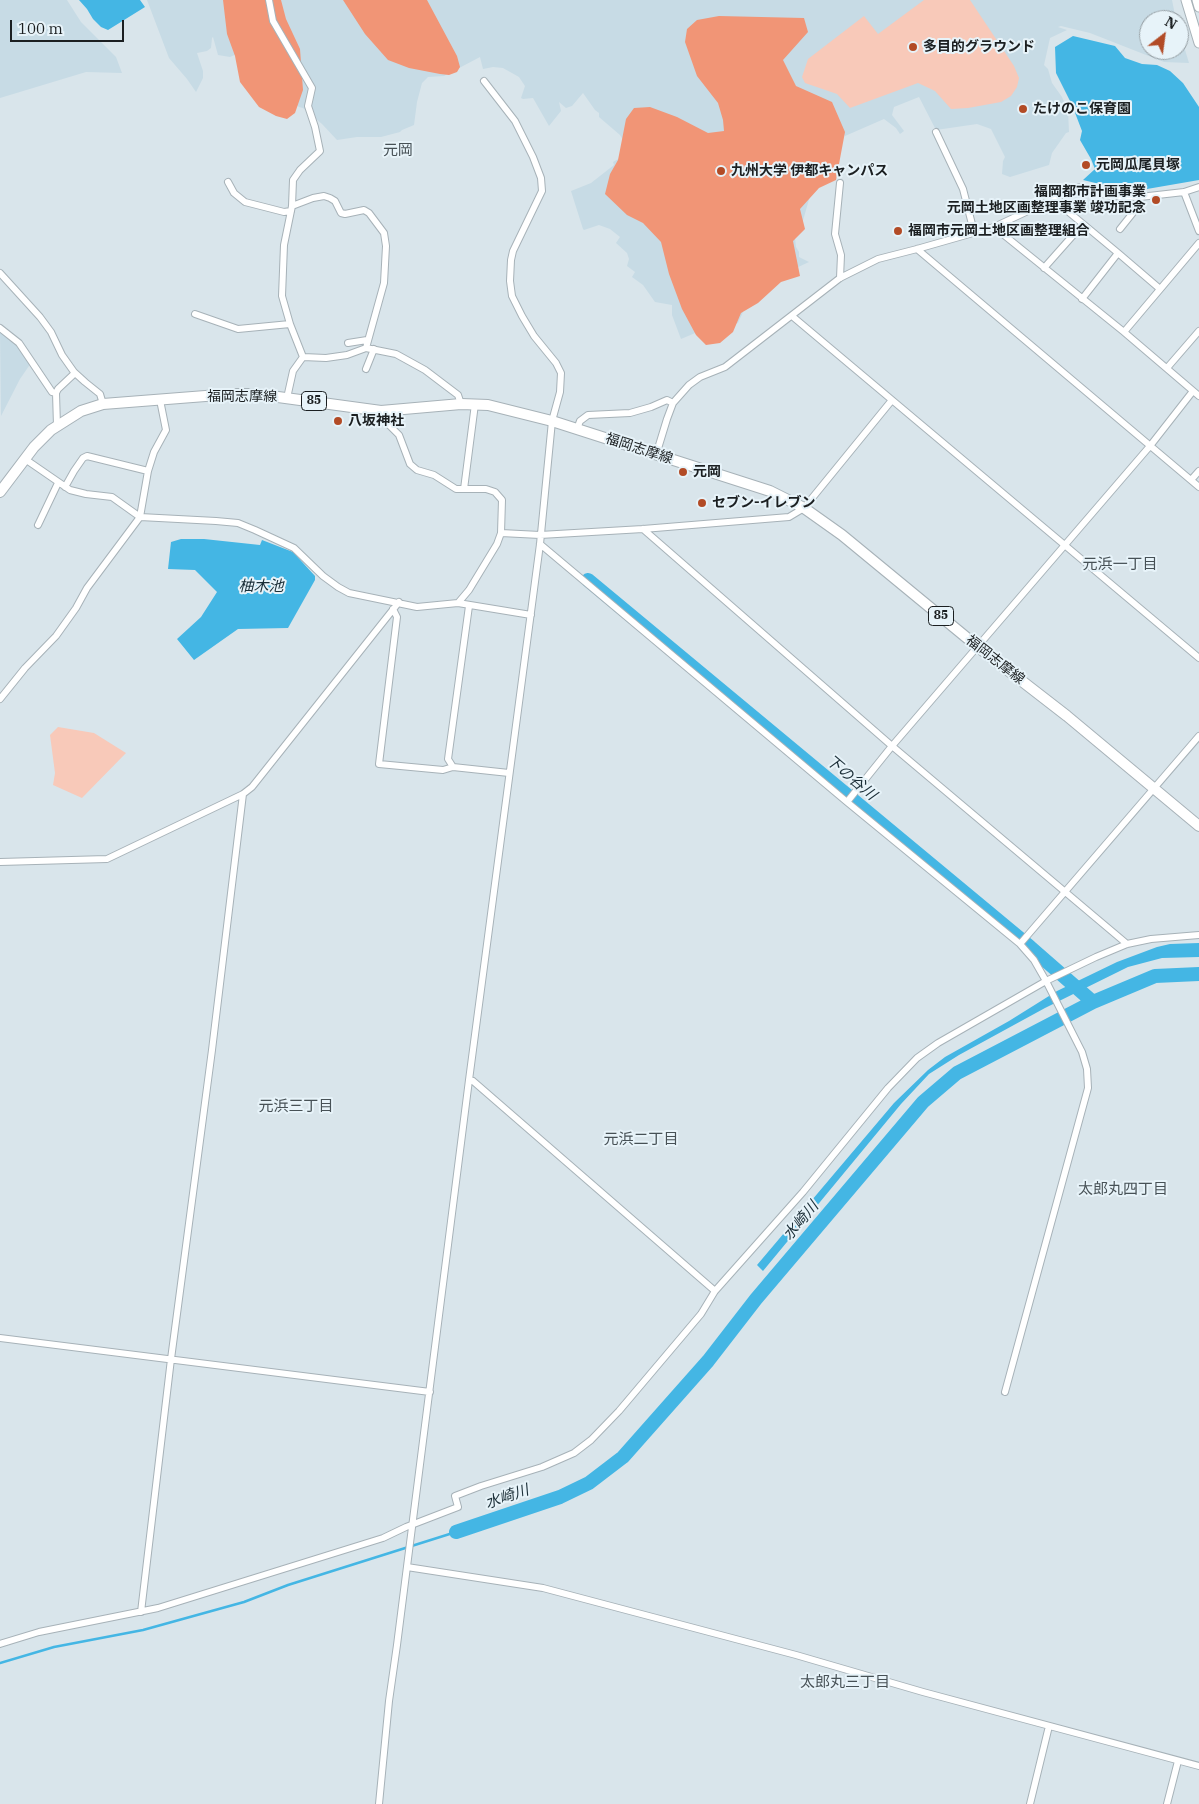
<!DOCTYPE html>
<html>
<head>
<meta charset="utf-8">
<style>
	body { margin:0 }
	#map { position:relative; width:1199px; height:1804px; overflow:hidden; background:#d9e5eb; font-family:"IBM Plex Serif",serif }
	canvas { display:block }
	.north { position:absolute; left:1139px; top:10px; width:50px; height:50px; box-sizing:border-box; background:#e7f3f9; border:1px solid #959ea3; border-radius:50%; rotate:30deg; font-size:14px; font-weight:700; line-height:20px; text-align:center; color:#1b1f21 }
	.north::after { content:''; display:block; margin:auto; width:18px; height:22px; background:#b24b26; clip-path:polygon(50% 0,100% 100%,50% 72%,0 100%) }
	.scale { position:absolute; left:10px; top:20px; width:114px; height:22px; box-sizing:border-box; border:2px solid #1b1f21; border-top:0; padding-left:6px; font-size:15px; line-height:18px; white-space:nowrap; color:#1b1f21; -webkit-text-stroke:4px #e7f3f9; paint-order:stroke }
</style>
</head>
<body>
<div id="map">
<canvas width="1199" height="1804"></canvas>
<div class="north">N</div>
<div class="scale">100 m</div>
</div>
<script>
const c = document.querySelector('canvas').getContext('2d');
c.lineJoin = 'round';
function fillPath(path, color) {
  c.fillStyle = color;
  c.fill(path, 'evenodd');
}
function poly(rows) {
  const path = new Path2D();
  for (const r of rows) {
    path.moveTo(r[0], r[1]);
    for (let i = 2; i < r.length; i += 2) path.lineTo(r[i], r[i + 1]);
  }
  return path;
}
function trace(path, color, width, dash) {
  c.strokeStyle = color;
  c.lineWidth = width;
  c.lineCap = dash ? 'butt' : 'round';
  c.setLineDash(dash || []);
  c.stroke(path);
}
function write(font, color, halo, rows, align = 'center') {
  c.font = font + ' "IBM Plex Serif","Noto Sans JP",serif';
  c.lineWidth = 4;
  c.setLineDash([]);
  c.textBaseline = 'middle';
  c.strokeStyle = halo;
  c.fillStyle = color;
  for (const [text, x, y, turn = 0] of rows) {
    c.save();
    c.translate(x, y);
    c.rotate((+turn || 0) * Math.PI / 180);
    c.textAlign = isNaN(turn) ? turn : align;
    if (halo) c.strokeText(text, 0, 0);
    c.fillText(text, 0, 0);
    c.restore();
  }
}
const built = poly([
	[0,0,67,0,81,22,116,57,122,73,86,72,0,98],
	[147,0,1172,0,1176,20,1149,20,1149,50,1179,50,1179,30,1189,63,1164,62,1090,33,1061,26,1058,27,1067,30,1050,38,1044,65,1048,69,1052,83,1062,97,1068,111,1069,132,1066,133,1052,153,1049,165,1010,177,1002,174,1003,161,1005,157,991,129,977,124,936,130,919,97,894,107,892,115,904,131,900,134,896,128,884,119,845,136,828,109,835,168,838,174,821,175,814,182,800,231,795,238,796,247,799,252,799,257,809,262,796,268,742,298,743,312,738,323,735,324,733,317,681,339,672,315,672,305,655,302,643,285,632,277,635,272,627,266,629,259,627,253,616,243,620,237,610,229,599,225,584,230,583,229,571,191,591,183,614,165,613,162,630,152,620,135,599,117,599,113,595,110,583,93,572,106,566,108,559,102,561,111,549,126,533,98,523,99,521,98,525,86,519,77,503,68,493,67,483,69,480,57,444,76,428,77,422,83,417,102,414,125,402,130,400,132,381,137,357,137,337,140,322,124,303,108,299,107,241,52,230,57,218,55,213,37,212,38,211,48,207,51,197,53,203,71,203,78,196,92,187,79,169,58],
	[0,330,23,351,31,363,20,379,1,416]
]);
const green = poly([
	[924,0,970,0,1014,66,1019,78,1017,87,1011,96,1001,102,968,108,951,109,935,91,918,83,850,108,837,94,805,83,802,77,808,59,864,16,878,34],
	[58,727,94,733,126,753,82,798,53,785,55,773,50,735]
]);
const forest = poly([
	[223,0,281,0,286,19,300,49,303,90,295,113,287,119,276,116,259,107,240,82,235,56,227,34],
	[343,0,427,0,457,56,460,67,457,72,449,75,440,74,409,68,388,60,365,34],
	[719,16,804,18,808,32,783,60,796,86,832,102,845,132,836,180,819,188,800,209,805,229,793,241,800,276,781,282,758,303,741,313,733,332,720,343,706,345,696,335,682,309,669,274,661,242,643,223,627,215,605,194,610,174,618,160,626,119,634,108,650,107,677,117,708,133,724,131,723,120,718,103,697,76,685,42,687,29,697,20]
]);
const water = poly([
	[79,0,140,0,145,7,108,30,101,27,93,19,87,9],
	[1073,36,1115,46,1125,58,1142,64,1157,65,1170,71,1183,83,1199,107,1199,180,1147,189,1108,186,1083,180,1095,169,1091,159,1080,140,1082,131,1072,105,1056,73,1055,47],
	[181,539,204,539,260,545,262,540,293,552,315,576,315,580,288,628,238,629,194,660,177,639,201,617,217,592,195,570,168,569,171,542],
	[1199,943,1199,957,1162,958,1128,967,1045,1008,959,1055,929,1074,901,1104,763,1271,757,1265,894,1103,928,1070,945,1057,1009,1021,1057,991,1117,962,1157,947,1170,944]
]);
const stream = poly([
	[0,1663,54,1647,143,1630,244,1602,288,1585,456,1532]
]);
const river = poly([
	[588,580,1030,947,1093,1002],
	[456,1532,560,1497,589,1483,623,1457,708,1361,756,1299,923,1102,957,1073,1093,1002,1155,976,1199,974]
]);
const minor = poly([
	[269,0,273,21,312,88,308,106,315,127,320,151,300,170,293,180,292,206,284,245,282,296,290,324,303,357],
	[936,132,963,189,974,232],
	[228,182,234,193,245,202,284,212,291,211],
	[840,183,835,234,841,255,840,278],
	[1184,192,1199,231],
	[1053,199,1118,253,1082,299],
	[292,206,313,198,324,196,330,198,335,201,341,213,345,214,364,210,369,213,384,233,386,246,384,283,366,348],
	[994,227,1124,332,1199,396],
	[1120,229,1136,209,1140,197],
	[917,249,1199,487],
	[1118,253,1160,289],
	[1044,268,1083,224],
	[0,273,40,317,51,332,62,355,74,372,85,382,100,394,103,404],
	[195,314,238,329,290,324],
	[792,316,1199,658],
	[0,328,19,343,52,392,56,393],
	[1124,332,1199,243],
	[348,343,367,340],
	[1167,368,1199,331],
	[366,369,374,349],
	[287,398,293,371,303,357,326,358,347,355,366,348,396,354,425,370,458,395,461,404],
	[57,426,56,393,58,389,75,373],
	[577,429,580,421,588,415,630,413,651,407,667,400,673,403],
	[656,455,667,419,673,403,689,385,700,377,725,367,840,278,878,259,917,249,994,227,1079,187,1110,196,1140,197,1184,192,1199,187],
	[25,459,70,490,86,494,112,497,140,517,216,521,238,523,255,530,294,548,323,576,338,587,349,593,417,607,458,603,469,590,497,544,501,533,502,500,495,492,486,489,456,489,434,475,417,470,410,464,399,435,383,419,381,411],
	[1191,480,1199,471],
	[65,487,74,471,83,458,87,456,148,471],
	[464,489,475,404],
	[38,525,58,483],
	[643,529,892,746,1127,944],
	[501,533,540,535,643,529,789,517,804,508,892,400],
	[540,544,847,802,1020,944,1034,960,1046,981,1082,1052,1087,1069,1088,1088,1005,1392],
	[458,603,531,615],
	[393,609,397,617,379,764,443,770,453,767,509,773],
	[0,699,25,668,56,636,76,608,87,588,140,517,148,471,154,452,166,430,160,400],
	[453,767,448,759,469,606],
	[847,802,892,746,1150,446,1193,391],
	[0,862,107,859,243,794,252,787,399,602],
	[1020,944,1199,736],
	[469,1080,473,1081,715,1291],
	[0,1338,430,1392],
	[407,1567,543,1588,796,1655,923,1692,1199,1766],
	[141,1612,171,1359,212,1050,243,794],
	[0,1644,39,1632,158,1608,383,1538,406,1527,458,1507,455,1496,481,1486,542,1467,574,1453,591,1440,619,1411,701,1314,715,1291,803,1192,888,1088,917,1058,938,1043,1046,981,1096,957,1127,944,1151,939,1199,935],
	[379,1804,389,1701,397,1645,469,1080,540,544,552,421,560,392,561,373,556,363,534,336,522,316,512,296,510,281,511,260,513,251,542,191,541,178,533,157,515,121,484,81],
	[1030,1804,1049,1726],
	[1167,1804,1178,1761]
]);
const secondary = poly([
	[1186,0,1199,43],
	[1197,0,1199,7]
]);
const primary = poly([
	[0,492,34,447,51,430,81,411,103,404,231,394,256,394,381,411,461,404,488,405,552,421,770,491,804,508,842,535,978,647,1067,716,1199,826]
]);
const markers = [
	[913,47,5,"#b24b26"],
	[1023,109,5,"#b24b26"],
	[1086,165,5,"#b24b26"],
	[721,171,5,"#b24b26"],
	[1156,200,5,"#b24b26"],
	[898,231,5,"#b24b26"],
	[338,421,5,"#b24b26"],
	[683,472,5,"#b24b26"],
	[702,503,5,"#b24b26"]
];
const shields = [
	[314,401,25],
	[941,616,25]
];
const shieldNames = [
	["85",314,401],
	["85",941,616]
];
const poiNames = [
	["多目的グラウンド",923,47],
	["たけのこ保育園",1033,109],
	["元岡瓜尾貝塚",1096,165],
	["九州大学 伊都キャンパス",731,171],
	["福岡都市計画事業",1146,192,"right"],
	["元岡土地区画整理事業 竣功記念",1146,208,"right"],
	["福岡市元岡土地区画整理組合",908,231],
	["八坂神社",348,421],
	["元岡",693,472],
	["セブン-イレブン",712,503]
];
const streetNames = [
	["福岡志摩線",242,397],
	["福岡志摩線",639,449,18],
	["福岡志摩線",995,660,38]
];
const neighbourhoodNames = [
	["元岡",398,151],
	["元浜一丁目",1120,565],
	["元浜三丁目",296,1107],
	["元浜二丁目",641,1140],
	["太郎丸四丁目",1123,1190],
	["太郎丸三丁目",845,1683]
];
const waterNames = [
	["柚木池",261,587],
	["下の谷川",851,778,40],
	["水崎川",801,1221,-50],
	["水崎川",507,1497,-19]
];
fillPath(built, '#c7dbe5');
fillPath(green, '#f8c9b9');
fillPath(forest, '#f19576');
fillPath(water, '#44b6e4');
trace(stream, '#44b6e4', 2.5);
trace(river, '#44b6e4', 14);
trace(minor, '#a7b2b8', 8);
trace(secondary, '#a7b2b8', 11);
trace(primary, '#a7b2b8', 12);
trace(minor, '#fff', 6);
trace(secondary, '#fff', 9);
trace(primary, '#fff', 10);
for (const [x, y, r, color] of markers) {
  const dot = new Path2D();
  dot.arc(x, y, r, 0, 2 * Math.PI);
  c.fillStyle = color;
  c.fill(dot);
  trace(dot, '#e7f3f9', 2);
}
for (const [x, y, w] of shields) {
  const box = new Path2D();
  box.roundRect(x - w / 2, y - 9.5, w, 19, 4);
  c.fillStyle = '#e7f3f9';
  c.fill(box);
  trace(box, '#1b1f21', 1);
}
write('bold 12px', '#1b1f21', null, shieldNames);
write('bold 14px', '#1b1f21', '#e7f3f9', poiNames, 'left');
write('14px', '#1b1f21', '#e7f3f9', streetNames);
write('15px', '#475156', '#e7f3f9', neighbourhoodNames);
write('italic 15px', '#1b2e37', '#e7f3f9', waterNames);
</script>
</body>
</html>
